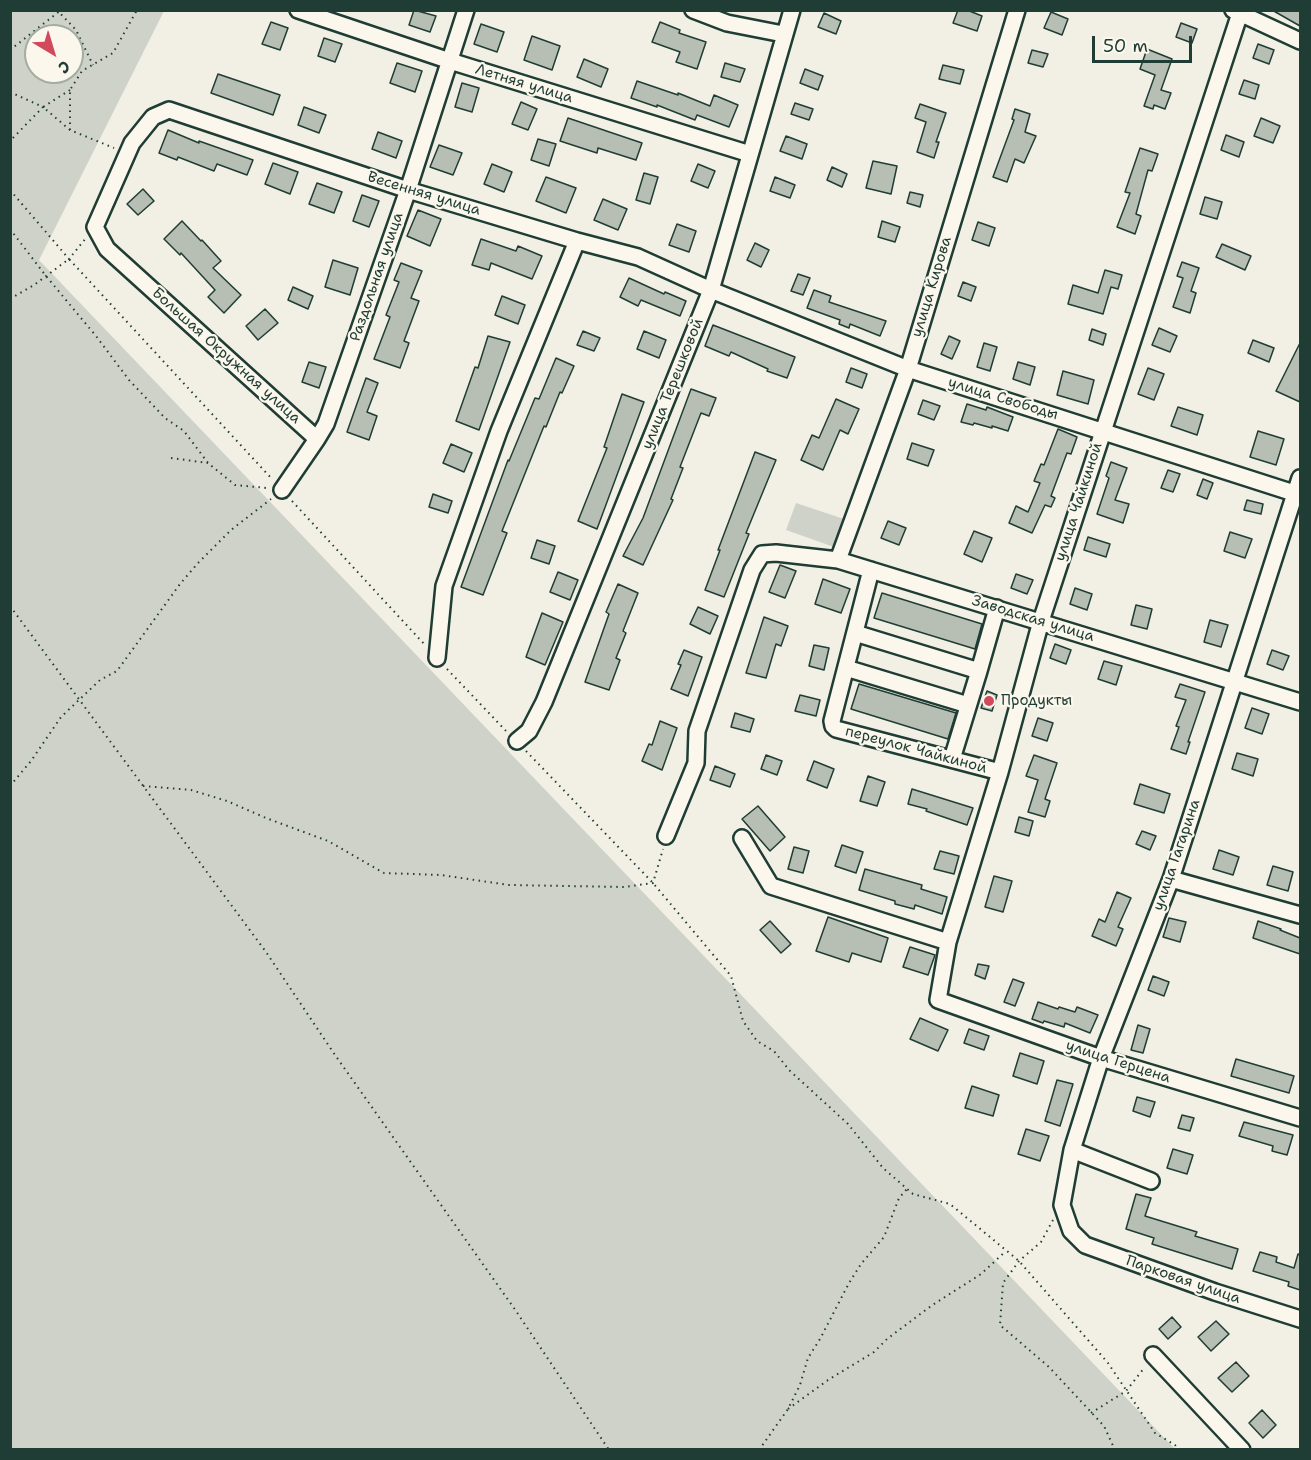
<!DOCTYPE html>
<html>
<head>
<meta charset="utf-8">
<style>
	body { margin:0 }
	#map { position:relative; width:1311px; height:1460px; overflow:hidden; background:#f2f0e5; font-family:"Shantell Sans",sans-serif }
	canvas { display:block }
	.frame { position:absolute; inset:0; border:12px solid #1f3d34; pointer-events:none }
	.north { position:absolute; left:24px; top:24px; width:60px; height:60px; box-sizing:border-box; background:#fbf7ec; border:2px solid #a3ada2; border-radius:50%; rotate:142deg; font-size:16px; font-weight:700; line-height:24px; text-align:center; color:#1f3d34 }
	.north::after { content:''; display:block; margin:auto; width:21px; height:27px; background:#d1495b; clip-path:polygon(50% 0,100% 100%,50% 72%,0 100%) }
	.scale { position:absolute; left:1092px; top:36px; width:100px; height:27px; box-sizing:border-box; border:3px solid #1f3d34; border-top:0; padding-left:8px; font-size:18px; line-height:21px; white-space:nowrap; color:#1f3d34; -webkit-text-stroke:4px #fbf7ec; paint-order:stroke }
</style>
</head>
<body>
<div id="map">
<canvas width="1311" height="1460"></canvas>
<div class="frame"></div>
<div class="north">С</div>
<div class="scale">50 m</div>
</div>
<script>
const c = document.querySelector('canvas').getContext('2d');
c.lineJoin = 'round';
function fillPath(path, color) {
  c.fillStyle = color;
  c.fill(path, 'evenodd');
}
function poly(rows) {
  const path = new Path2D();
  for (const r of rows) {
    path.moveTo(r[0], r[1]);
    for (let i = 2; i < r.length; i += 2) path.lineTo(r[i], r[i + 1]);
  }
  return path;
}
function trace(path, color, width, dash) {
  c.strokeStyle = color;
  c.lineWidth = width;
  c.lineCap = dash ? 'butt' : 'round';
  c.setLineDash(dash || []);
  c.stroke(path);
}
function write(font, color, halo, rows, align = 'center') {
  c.font = font + ' "Shantell Sans",sans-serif';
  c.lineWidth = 4.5;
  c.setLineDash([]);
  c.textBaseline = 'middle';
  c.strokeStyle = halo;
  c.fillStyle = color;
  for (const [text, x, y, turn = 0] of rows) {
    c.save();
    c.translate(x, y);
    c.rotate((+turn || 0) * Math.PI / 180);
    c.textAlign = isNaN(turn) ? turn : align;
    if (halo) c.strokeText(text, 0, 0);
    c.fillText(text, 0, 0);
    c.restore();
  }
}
const green = poly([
	[10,11,164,11,39,260,1175,1449,11,1449],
	[36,36,72,36,72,72,36,72],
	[796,503,844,519,834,547,786,530]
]);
const building = poly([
	[414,10,436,16,430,32,409,25,414,10],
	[958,10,967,10,982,16,977,31,953,23,958,10],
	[1272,10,1300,10,1300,26,1272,10],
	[1051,12,1068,19,1062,35,1044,28,1051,12],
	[824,13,841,21,836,34,818,27,824,13],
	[271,22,288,28,280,50,262,44,271,22],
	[660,22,680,30,679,33,706,42,697,69,676,62,680,52,652,42,660,22],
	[1181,23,1197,29,1192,43,1176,37,1181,23],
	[481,24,504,32,497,52,474,44,481,24],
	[532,36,560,46,552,70,524,60,532,36],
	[324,38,342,44,335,62,318,56,324,38],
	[1258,44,1274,50,1269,64,1253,58,1258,44],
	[1147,49,1172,59,1161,90,1171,93,1165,109,1154,105,1153,109,1144,106,1155,75,1140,69,1147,49],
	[1032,50,1048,54,1043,67,1028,63,1032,50],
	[584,59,608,69,601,87,577,77,584,59],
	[397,63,422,71,415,92,390,83,397,63],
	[725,63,745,69,740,82,721,77,725,63],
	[943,65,964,70,960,84,939,79,943,65],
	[805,69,823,76,818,90,800,83,805,69],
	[218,74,280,95,273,115,211,93,218,74],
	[1244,80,1259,85,1255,99,1239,94,1244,80],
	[637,81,678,95,678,93,710,106,714,95,738,105,729,127,697,115,695,120,657,105,657,107,631,98,637,81],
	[462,83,479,88,472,112,455,107,462,83],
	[521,102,537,109,528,130,512,124,521,102],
	[795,103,813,109,809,120,791,114,795,103],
	[920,104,946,113,936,142,939,142,934,158,917,152,926,122,915,118,920,104],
	[304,107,326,115,319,133,298,125,304,107],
	[1015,109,1030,114,1025,132,1036,136,1024,163,1015,159,1007,182,993,177,1014,120,1012,119,1015,109],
	[568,118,642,143,636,160,598,148,597,153,560,141,568,118],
	[1261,118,1280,126,1273,143,1254,136,1261,118],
	[168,130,199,143,199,141,253,160,247,175,217,164,214,171,178,157,177,160,159,153,168,130],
	[378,132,402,141,396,158,372,149,378,132],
	[1226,135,1244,142,1239,157,1221,150,1226,135],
	[786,136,807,144,802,159,780,151,786,136],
	[538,139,556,144,549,166,531,160,538,139],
	[439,145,462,153,453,175,430,167,439,145],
	[1140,148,1158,154,1152,171,1148,170,1136,214,1141,216,1135,234,1117,227,1130,193,1125,192,1140,148],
	[873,161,897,166,891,194,866,188,873,161],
	[273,163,298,172,290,194,265,184,273,163],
	[492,164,512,172,504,192,484,184,492,164],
	[698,164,715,171,708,188,691,181,698,164],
	[832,167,847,174,842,187,827,180,832,167],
	[644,173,658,177,650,204,636,200,644,173],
	[546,177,576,188,566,213,536,201,546,177],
	[775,177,795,185,790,198,770,191,775,177],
	[317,183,342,192,334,213,309,204,317,183],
	[143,189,154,201,138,215,127,204,143,189],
	[910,192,923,195,920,207,907,203,910,192],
	[362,195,379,201,369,227,353,221,362,195],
	[1205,197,1222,202,1217,219,1200,214,1205,197],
	[603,199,627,209,618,230,594,220,603,199],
	[418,210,441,219,430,246,407,236,418,210],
	[182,221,201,241,202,240,221,261,213,268,241,295,224,313,208,297,215,290,181,253,180,255,164,239,182,221],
	[882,221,900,227,895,242,878,237,882,221],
	[978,222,995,228,989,246,972,240,978,222],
	[677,224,696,231,689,252,669,245,677,224],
	[481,239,516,251,518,246,542,256,532,279,491,263,489,270,472,265,481,239],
	[755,243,769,250,761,267,747,260,755,243],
	[1222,244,1251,256,1245,270,1216,257,1222,244],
	[333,260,358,268,350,295,325,287,333,260],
	[1182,262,1199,268,1191,291,1196,293,1190,313,1173,307,1183,278,1177,276,1182,262],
	[401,263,422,271,411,298,419,301,404,341,409,343,400,368,374,359,390,317,386,315,399,282,394,280,401,263],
	[1105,270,1122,275,1118,289,1111,287,1103,314,1068,304,1073,285,1098,293,1105,270],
	[798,274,810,278,803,295,791,291,798,274],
	[629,278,664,294,665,292,686,301,680,316,641,300,638,306,620,297,629,278],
	[963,282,976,287,971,301,958,296,963,282],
	[293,287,313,296,308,309,288,300,293,287],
	[814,290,831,296,829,302,886,321,880,336,850,324,849,328,839,324,840,320,807,308,814,290],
	[502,296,525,305,518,324,495,315,502,296],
	[265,309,278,323,258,340,246,326,265,309],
	[713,325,795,357,787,378,767,371,768,369,731,352,729,356,705,346,713,325],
	[1159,328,1177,336,1170,352,1152,345,1159,328],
	[1092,329,1106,334,1103,345,1089,340,1092,329],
	[583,331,600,338,594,351,577,345,583,331],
	[644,331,666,340,659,358,637,349,644,331],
	[488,336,510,342,479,430,456,421,475,367,478,368,488,336],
	[949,336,960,341,952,359,941,354,949,336],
	[1253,340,1274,348,1269,362,1248,353,1253,340],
	[984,343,997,347,990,371,977,367,984,343],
	[1300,343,1300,402,1276,391,1300,343],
	[556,358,574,366,562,393,560,392,546,427,544,426,502,531,507,533,483,595,461,587,508,460,509,461,535,398,539,399,556,358],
	[309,362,326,367,319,388,302,382,309,362],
	[1018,362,1035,367,1030,385,1013,379,1018,362],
	[851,368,867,374,862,388,846,382,851,368],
	[1148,368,1164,374,1154,400,1138,394,1148,368],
	[1063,371,1094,380,1088,404,1057,395,1063,371],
	[366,378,378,383,367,412,377,416,369,440,347,432,366,378],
	[691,389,716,398,709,416,701,413,680,467,683,468,671,499,673,500,643,565,623,556,643,518,691,389],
	[622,394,644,402,597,529,578,521,607,448,604,447,622,394],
	[836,399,859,409,848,434,840,430,823,470,801,460,812,435,819,438,836,399],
	[923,400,940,406,934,420,918,414,923,400],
	[967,404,986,410,987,407,1013,417,1008,431,992,426,992,428,974,423,973,425,961,422,967,404],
	[1178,407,1203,415,1197,435,1171,426,1178,407],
	[1058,429,1077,437,1071,454,1067,453,1051,496,1055,498,1051,507,1045,505,1032,533,1009,523,1016,506,1028,512,1040,483,1034,481,1041,464,1044,465,1058,429],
	[1258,431,1284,439,1276,465,1250,457,1258,431],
	[912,443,934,450,928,466,907,459,912,443],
	[451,444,472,453,464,472,443,463,451,444],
	[755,452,776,460,746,533,749,534,724,597,705,590,720,550,718,550,755,452],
	[1111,462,1127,468,1115,500,1129,504,1123,523,1097,514,1109,478,1106,476,1111,462],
	[1168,470,1180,474,1173,492,1161,488,1168,470],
	[1203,479,1213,483,1207,499,1197,495,1203,479],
	[433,494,452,501,448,513,429,507,433,494],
	[1247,500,1263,504,1261,514,1244,510,1247,500],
	[888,521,906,528,899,545,881,538,888,521],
	[974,531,992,538,982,562,964,554,974,531],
	[1230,532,1252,539,1245,558,1224,551,1230,532],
	[1088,537,1110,544,1106,557,1084,550,1088,537],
	[537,540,555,546,549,564,531,558,537,540],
	[780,565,796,571,785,598,769,592,780,565],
	[558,572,578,580,570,600,550,592,558,572],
	[1016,574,1033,580,1027,594,1011,588,1016,574],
	[823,579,850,589,841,613,815,604,823,579],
	[618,584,638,593,623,631,626,633,616,658,620,660,609,690,585,682,609,614,606,612,618,584],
	[1075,588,1092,594,1087,610,1070,604,1075,588],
	[882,593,982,624,975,649,874,618,882,593],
	[1136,605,1152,609,1147,629,1131,625,1136,605],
	[698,607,718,616,710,634,690,624,698,607],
	[542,613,563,622,545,665,526,657,542,613],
	[764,617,788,626,781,646,776,644,766,678,746,673,764,617],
	[1210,620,1228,625,1221,647,1204,642,1210,620],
	[1055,644,1071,650,1066,664,1050,658,1055,644],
	[814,645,829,648,824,670,809,666,814,645],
	[684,650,702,657,688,696,671,689,681,665,678,664,684,650],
	[1272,650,1289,656,1283,670,1267,664,1272,650],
	[1104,661,1122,666,1116,685,1098,679,1104,661],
	[859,684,956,713,948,739,851,709,859,684],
	[1180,684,1205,692,1188,742,1190,742,1186,754,1171,749,1179,727,1176,726,1186,700,1175,697,1180,684],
	[987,691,997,695,992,711,981,708,987,691],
	[800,695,820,700,816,716,795,711,800,695],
	[1252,708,1269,714,1262,734,1245,728,1252,708],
	[735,713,754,719,750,732,731,727,735,713],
	[1038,718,1053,723,1047,741,1032,736,1038,718],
	[660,721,677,728,662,770,642,761,649,744,652,745,660,721],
	[1237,753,1258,759,1253,776,1232,769,1237,753],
	[766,755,782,761,777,775,761,769,766,755],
	[1034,755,1057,763,1045,799,1050,801,1045,817,1028,812,1038,780,1026,776,1034,755],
	[814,761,834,769,827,788,807,780,814,761],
	[715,766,735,774,730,787,710,780,715,766],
	[868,776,885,782,877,806,860,801,868,776],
	[1140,784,1170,794,1164,813,1134,804,1140,784],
	[912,789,973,808,967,825,926,811,927,809,908,804,912,789],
	[758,806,785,837,770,851,742,819,758,806],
	[1019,817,1033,821,1029,836,1015,832,1019,817],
	[1142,831,1156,836,1150,850,1136,844,1142,831],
	[842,845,863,852,856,873,835,866,842,845],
	[794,847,809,851,803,873,788,869,794,847],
	[1219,850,1239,857,1233,875,1213,869,1219,850],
	[940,851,959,856,954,874,934,869,940,851],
	[1273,866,1293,872,1288,891,1267,885,1273,866],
	[865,869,922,885,921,889,947,897,942,914,915,905,914,909,895,904,895,901,859,890,865,869],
	[994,876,1012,881,1003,912,985,907,994,876],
	[1117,892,1131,898,1118,927,1123,929,1116,946,1092,936,1099,919,1105,922,1117,892],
	[828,917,888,938,881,962,852,953,849,962,816,951,828,917],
	[1169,918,1186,922,1180,942,1163,937,1169,918],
	[770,921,791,944,781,953,760,930,770,921],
	[1258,921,1281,929,1280,930,1300,938,1300,954,1253,938,1258,921],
	[910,947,935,955,928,975,903,967,910,947],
	[978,964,989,966,985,979,975,975,978,964],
	[1153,976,1169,982,1164,996,1148,990,1153,976],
	[1013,979,1024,983,1015,1006,1004,1002,1013,979],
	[1038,1002,1058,1009,1059,1007,1075,1012,1077,1007,1098,1015,1090,1033,1065,1023,1064,1027,1044,1021,1043,1023,1032,1019,1038,1002],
	[920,1018,948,1030,938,1051,910,1039,920,1018],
	[1138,1025,1150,1029,1143,1053,1131,1050,1138,1025],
	[969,1029,989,1036,984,1050,964,1043,969,1029],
	[1020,1053,1044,1061,1037,1084,1013,1076,1020,1053],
	[1236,1059,1294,1076,1289,1093,1231,1076,1236,1059],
	[1057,1080,1073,1084,1060,1126,1045,1121,1057,1080],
	[972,1086,999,1095,993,1116,965,1108,972,1086],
	[1137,1097,1155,1102,1150,1117,1133,1111,1137,1097],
	[1182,1115,1194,1118,1190,1131,1178,1128,1182,1115],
	[1244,1122,1293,1135,1287,1155,1272,1151,1273,1146,1239,1136,1244,1122],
	[1026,1129,1049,1136,1040,1161,1018,1154,1026,1129],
	[1173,1149,1193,1155,1187,1174,1167,1168,1173,1149],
	[1136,1194,1151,1198,1145,1216,1197,1232,1195,1236,1238,1249,1232,1269,1152,1244,1154,1238,1126,1229,1136,1194],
	[1260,1252,1277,1257,1276,1262,1294,1268,1298,1254,1300,1255,1300,1290,1288,1286,1289,1282,1253,1271,1260,1252],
	[1172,1317,1181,1327,1168,1339,1159,1329,1172,1317],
	[1216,1321,1229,1334,1211,1351,1198,1337,1216,1321],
	[1236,1362,1249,1376,1232,1392,1218,1378,1236,1362],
	[1262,1410,1276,1425,1263,1438,1249,1423,1262,1410]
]);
const path = poly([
	[57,10,76,30,93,65],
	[10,50,61,10],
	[70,90,43,107,70,130,114,148],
	[10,92,43,107,10,141],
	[70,130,70,90,82,71,113,53,137,10],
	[10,190,69,259,86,238],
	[10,229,46,276,96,336,129,380,165,418,184,431,208,463,235,485,267,488],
	[10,299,34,285,69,259,272,479],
	[171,458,208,463],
	[292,501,425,645],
	[10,606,266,952,335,1055,516,1311,609,1450],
	[447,669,507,732],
	[526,751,653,883,731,976,743,1021,757,1041,774,1051,789,1070,848,1124,883,1168,913,1194,950,1204,1019,1261,1108,1363,1155,1433,1175,1445,1178,1450],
	[10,786,31,761,61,717,100,680,117,671,180,584,198,563,231,530,271,499],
	[143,786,191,790,227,801,266,818,328,841,384,873,441,875,509,885,624,887,653,883,663,849],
	[1053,1220,1041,1242,1019,1261,1003,1283,1000,1325,1049,1367,1104,1426,1115,1450],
	[788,1409,828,1380,874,1352,887,1339,931,1306,981,1274,1006,1251],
	[1091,1413,1126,1391,1145,1367],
	[759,1450,788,1409,800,1385,808,1358,820,1339,849,1283,861,1264,884,1237,899,1198,907,1189]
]);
const minor = poly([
	[298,10,450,61,750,154],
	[693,10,727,23,783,34],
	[1233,10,1300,41],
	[1241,10,1041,621,1000,772,948,942,938,1000,1101,1058,1300,1118],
	[317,439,326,424,408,190,466,10],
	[1300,478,1171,879,1101,1058,1072,1150,1062,1205,1071,1231,1085,1245,1215,1292,1300,1319],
	[282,490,317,439,107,249,95,227,132,143,153,117,169,110,408,190,577,241,638,257,711,290,908,369,1300,495],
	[838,560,908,369,1017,10],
	[871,570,832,721,833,726,836,729,1000,772],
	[855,633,979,671,997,608],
	[437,658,444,586,499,431,577,241],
	[846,668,968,705],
	[517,741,529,731,544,702,711,290,792,10],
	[952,759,979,671],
	[666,836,696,763,697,731,752,570,762,554,776,553,838,560,1300,702],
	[742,838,771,886,948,942],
	[1171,879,1300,915],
	[1072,1150,1151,1181],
	[1153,1355,1242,1450]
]);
const markers = [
	[989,701,6,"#d1495b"]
];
const streetNames = [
	["Летняя улица",524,84,17],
	["Весенняя улица",424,194,17],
	["Раздольная улица",377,277,-71],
	["улица Кирова",932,287,-73],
	["Большая Окружная улица",226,356,42],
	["улица Терешковой",673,384,-68],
	["улица Свободы",1003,399,17],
	["улица Чайкиной",1079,502,-72],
	["Заводская улица",1033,619,17],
	["переулок Чайкиной",916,750,15],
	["улица Гагарина",1177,855,-71],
	["улица Герцена",1118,1062,18],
	["Парковая улица",1183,1280,19]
];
const poiNames = [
	["Продукты",1001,701]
];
fillPath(green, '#cfd2c8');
fillPath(building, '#b7beb3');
trace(building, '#1f3d34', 1.5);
trace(minor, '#1f3d34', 20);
trace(path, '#1f3d34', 2, [1.5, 4.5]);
trace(minor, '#fbf7ec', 15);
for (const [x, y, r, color] of markers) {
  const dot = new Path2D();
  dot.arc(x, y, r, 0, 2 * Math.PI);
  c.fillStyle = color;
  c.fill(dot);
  trace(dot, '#fbf7ec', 2);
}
write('15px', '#1f3d34', '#fbf7ec', streetNames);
write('15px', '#1f3d34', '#fbf7ec', poiNames, 'left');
</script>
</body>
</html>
